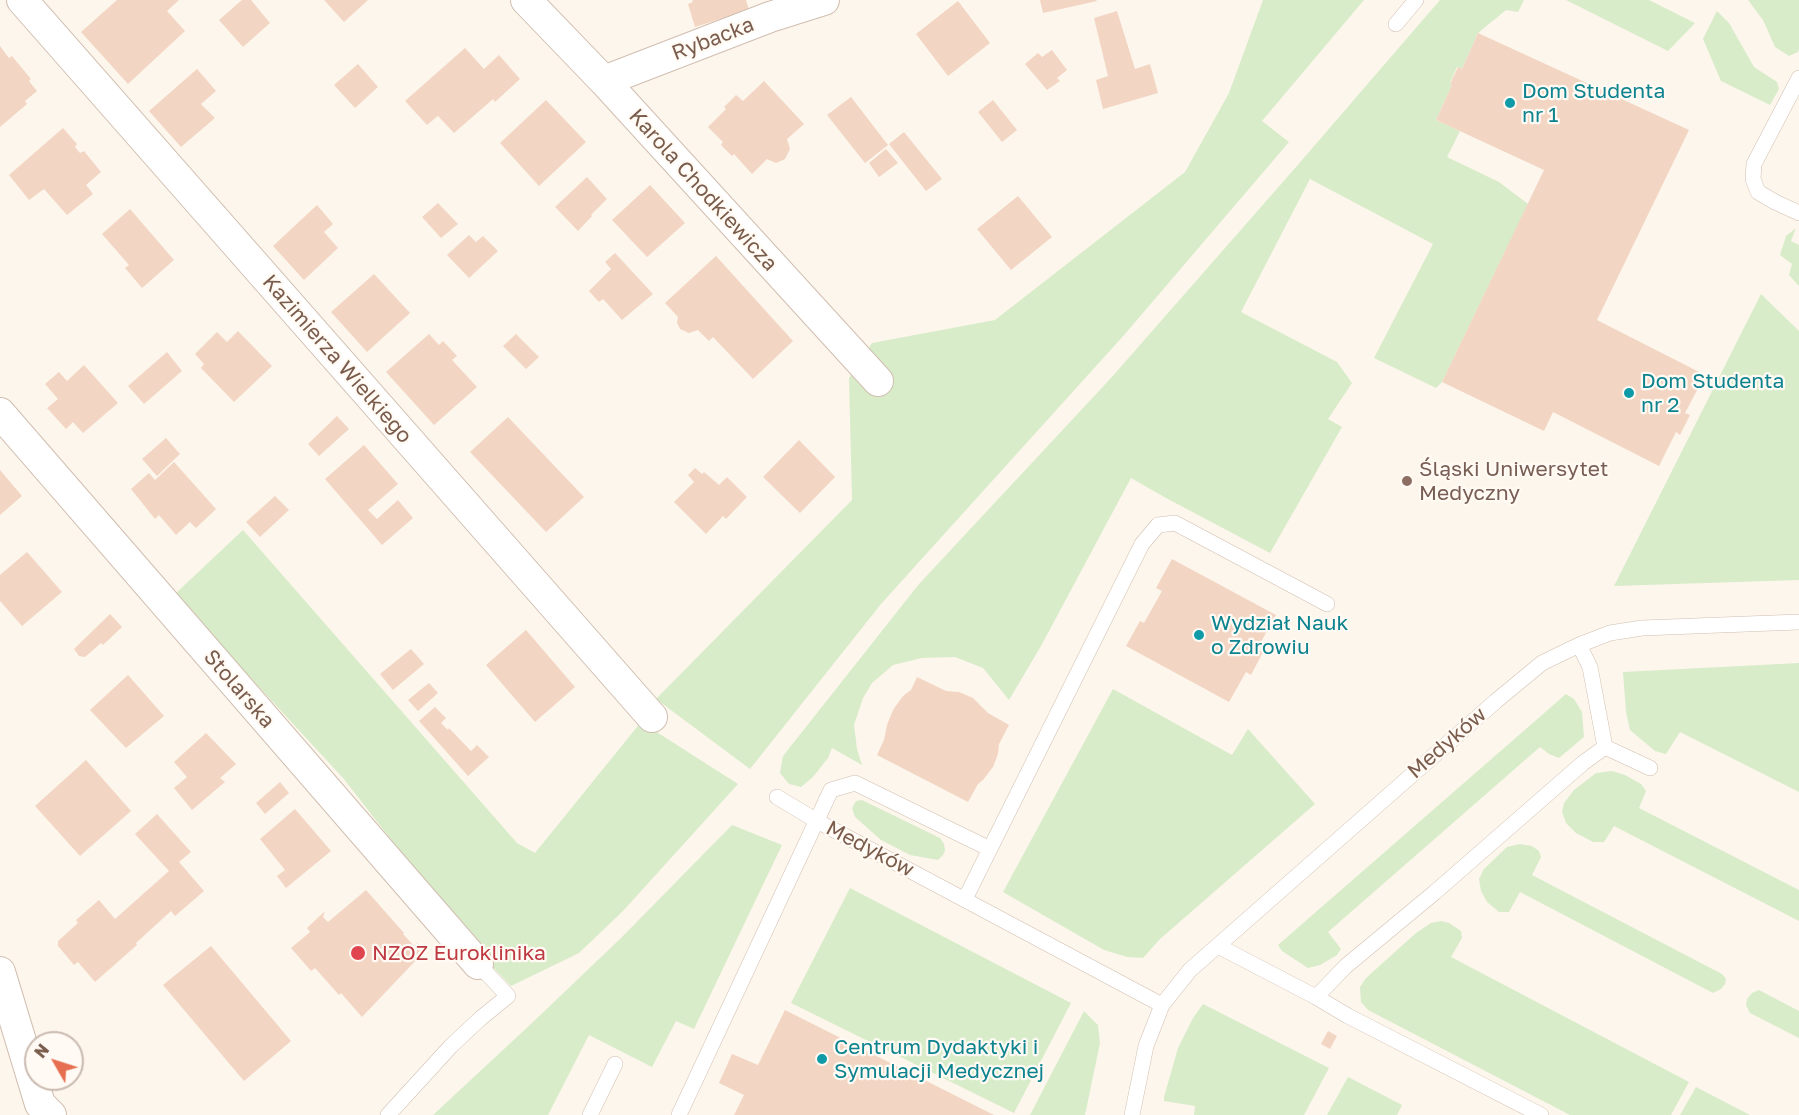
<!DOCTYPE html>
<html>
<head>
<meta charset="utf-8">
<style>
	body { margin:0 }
	#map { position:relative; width:1799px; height:1115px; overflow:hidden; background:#fdf6ec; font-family:"Golos Text",sans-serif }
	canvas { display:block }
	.north { position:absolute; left:24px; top:1031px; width:60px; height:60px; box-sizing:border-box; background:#fffaf3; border:2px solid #cabbb1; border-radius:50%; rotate:309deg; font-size:16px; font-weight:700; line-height:24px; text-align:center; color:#7a5c4d }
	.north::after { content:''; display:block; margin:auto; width:21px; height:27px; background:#e76f51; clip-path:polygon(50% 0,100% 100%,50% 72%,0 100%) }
</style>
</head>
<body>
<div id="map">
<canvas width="1799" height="1115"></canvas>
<div class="north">N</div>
</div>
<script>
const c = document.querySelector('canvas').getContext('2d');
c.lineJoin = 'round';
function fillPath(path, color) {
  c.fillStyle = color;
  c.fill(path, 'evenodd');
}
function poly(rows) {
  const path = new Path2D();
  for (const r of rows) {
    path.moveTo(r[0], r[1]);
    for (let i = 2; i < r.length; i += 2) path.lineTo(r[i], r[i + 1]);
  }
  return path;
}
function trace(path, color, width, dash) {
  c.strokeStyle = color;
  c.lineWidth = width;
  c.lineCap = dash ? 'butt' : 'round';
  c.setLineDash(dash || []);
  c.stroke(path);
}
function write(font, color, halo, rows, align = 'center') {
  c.font = font + ' "Golos Text",sans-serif';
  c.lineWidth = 4.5;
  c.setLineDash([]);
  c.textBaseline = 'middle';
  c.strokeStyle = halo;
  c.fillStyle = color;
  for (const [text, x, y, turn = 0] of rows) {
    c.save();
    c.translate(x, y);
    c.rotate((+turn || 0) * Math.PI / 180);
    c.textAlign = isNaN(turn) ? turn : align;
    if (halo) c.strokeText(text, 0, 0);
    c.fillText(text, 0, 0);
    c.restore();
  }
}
const green = poly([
	[1263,0,1364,0,1262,121,1289,142,1125,334,881,604,750,769,656,699,852,500,849,378,872,343,995,320,1185,172,1229,93],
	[1440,0,1524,0,1518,12,1506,10,1478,33,1462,69,1457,67,1450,83,1452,85,1436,120,1460,131,1447,157,1499,182,1528,204,1442,382,1436,388,1374,358,1433,244,1310,179,1241,312,1337,362,1352,383,1328,419,1342,427,1270,553,1166,498,1131,478,1041,646,1009,700,983,668,955,657,922,658,893,665,872,683,863,698,854,725,857,749,862,765,832,748,828,758,813,777,801,787,789,784,780,773,783,756,919,584,1111,378,1296,167],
	[1566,0,1649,0,1695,23,1668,51],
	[1748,0,1799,0,1799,49,1798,52,1789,56,1775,47,1763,20],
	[1717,11,1729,23,1754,67,1777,82,1779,89,1770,105,1721,81,1703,39],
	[1796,228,1791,241,1799,245,1799,286,1789,275,1792,264,1780,255,1786,236],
	[1761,294,1799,331,1799,580,1614,586],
	[243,530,517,843,535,853,641,722,738,784,623,911,579,953,511,986,481,955,343,778,174,595],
	[1799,663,1799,792,1680,732,1666,754,1655,751,1630,730,1626,712,1623,672],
	[1113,689,1232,755,1248,729,1315,804,1160,939,1143,958,1127,957,1104,950,1003,892],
	[1566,694,1574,699,1582,712,1584,737,1559,758,1549,754,1540,747,1328,932,1341,949,1337,955,1320,965,1308,968,1282,951,1278,945],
	[1612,771,1625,775,1641,784,1646,791,1639,808,1799,890,1799,921,1614,826,1604,842,1593,842,1576,833,1566,823,1562,812,1564,803,1574,790,1596,773],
	[862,800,940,838,944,844,945,850,943,855,938,860,910,855,881,840,855,817,852,808,856,801],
	[732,825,782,845,694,1029,676,1021,652,1067,589,1035,548,1115,433,1115,532,1023,621,938],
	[1520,844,1532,846,1539,851,1541,857,1532,875,1722,974,1726,979,1725,984,1721,989,1713,993,1520,892,1509,912,1499,912,1487,902,1481,891,1479,879,1484,869,1507,847],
	[850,888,1071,1003,1014,1113,791,1003],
	[1441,921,1449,923,1461,931,1462,938,1451,957,1689,1082,1671,1115,1570,1115,1368,1010,1361,1002,1360,987,1366,978,1416,933,1431,923],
	[1759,990,1799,1011,1799,1038,1750,1013,1746,1005,1747,999,1752,993],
	[1203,1004,1329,1068,1304,1115,1194,1115,1195,1106,1164,1101,1164,1097,1178,1048,1193,1018],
	[1084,1011,1098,1025,1100,1043,1085,1115,1030,1115],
	[1348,1077,1402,1105,1397,1115,1327,1115],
	[1696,1087,1750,1115,1680,1115]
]);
const building = poly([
	[117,0,179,0,167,11,185,31,128,84,81,32],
	[242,0,251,0,270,23,243,47,219,20],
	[324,0,368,0,344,22],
	[692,0,746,0,749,10,695,27,688,4,693,2],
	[1040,0,1096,0,1097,1,1043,13],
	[958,1,990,43,948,76,916,34],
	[1117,11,1135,69,1150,64,1158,93,1103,109,1096,80,1108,76,1094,18],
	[1478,33,1689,130,1597,320,1705,375,1685,413,1690,415,1680,435,1676,432,1659,466,1553,412,1544,431,1442,382,1544,170,1436,120,1452,85,1450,84,1458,67,1462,69],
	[0,46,9,58,12,56,31,79,29,81,37,91,25,101,27,104,0,127],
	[465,48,484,69,499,55,520,79,495,102,493,99,454,133,438,116,427,125,405,101],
	[1052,50,1067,70,1057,78,1060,81,1047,90,1025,64,1038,53,1042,57],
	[358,64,378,87,355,108,334,85],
	[197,69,216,91,201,104,215,118,181,147,149,111],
	[764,81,804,124,787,139,790,149,785,159,776,163,767,159,752,174,734,154,732,156,721,145,723,142,708,127,726,109,724,107,736,95,743,101],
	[851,97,888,145,865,163,827,115],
	[546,100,586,142,539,186,500,143],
	[993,100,1017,130,1002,142,978,112],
	[63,128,77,144,75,147,80,153,84,151,101,172,86,185,93,194,67,215,44,189,29,200,9,175],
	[904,132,942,179,926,191,889,144],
	[886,149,898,163,879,177,869,163],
	[587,177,607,199,591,215,592,216,578,231,555,207],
	[650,185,685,223,647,257,612,220],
	[1018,196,1052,237,1011,270,977,229],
	[438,203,458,224,441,238,422,217],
	[317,205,333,224,324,232,338,248,304,280,273,246],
	[130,209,174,260,142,288,125,268,129,265,102,234],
	[469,235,476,242,483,236,498,251,469,278,447,255],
	[615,253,653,294,622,320,603,299,599,302,589,291,611,269,605,262],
	[716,256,793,341,753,379,713,337,709,341,698,330,689,333,680,329,677,323,678,317,665,303],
	[374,274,410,313,367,352,331,312],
	[238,331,272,366,234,402,201,368,204,364,195,354,217,332,227,342],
	[429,334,439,345,443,341,457,356,452,360,477,387,434,425,386,372],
	[516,334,539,357,526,369,503,346],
	[167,352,182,371,144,404,128,386],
	[84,365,118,403,83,433,73,422,66,429,47,408,58,399,45,384,59,372,67,381],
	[337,416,349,429,319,456,308,444],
	[508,417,584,497,546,532,470,452],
	[166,438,180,454,157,476,142,459],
	[799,440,835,477,800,513,763,477],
	[364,445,398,484,368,510,377,519,398,500,413,518,382,545,325,479],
	[174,462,216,509,196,528,190,522,176,535,159,515,155,519,131,489,149,473,155,480],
	[695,468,702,474,704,472,719,485,727,477,747,497,726,519,723,516,706,534,674,502,694,482,688,475],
	[0,470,22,496,0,515],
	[275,496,289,510,260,537,246,522],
	[27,552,62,592,22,626,0,601,0,575],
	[1172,559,1276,615,1257,649,1263,652,1251,675,1246,672,1229,702,1126,646,1140,621,1144,623,1162,591,1156,588],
	[110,614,122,627,103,645,101,643,85,657,79,656,74,649],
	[526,630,575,687,535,722,486,665],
	[411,649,424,664,393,690,380,674],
	[128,675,164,716,126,748,90,710],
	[917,677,946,691,959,692,973,698,988,713,1009,725,999,744,998,754,993,767,983,780,978,784,968,802,877,755,884,740,887,725,893,710,903,696,911,690],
	[429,683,438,693,418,711,408,700],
	[435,707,446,718,441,723,448,730,449,728,471,751,477,745,489,757,468,776,419,721],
	[206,733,236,764,220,778,225,782,192,810,174,788,187,777,174,762],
	[86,760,131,811,80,856,35,806],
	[280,782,289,793,265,814,256,803],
	[295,809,331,851,286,888,277,876,285,870,260,839],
	[157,814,191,852,179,862,204,891,175,916,171,911,136,943,137,945,95,982,78,962,74,965,58,946,58,941,78,923,76,920,99,900,115,919,169,871,135,834],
	[366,890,404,933,403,934,414,946,417,943,420,947,421,952,419,957,362,1017,341,993,339,995,315,968,311,971,291,948,310,932,307,928,325,911,323,917,328,922],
	[211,946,291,1041,244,1081,163,985],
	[785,1010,994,1115,734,1115,744,1095,719,1083,732,1054,758,1065],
	[1328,1031,1337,1036,1330,1049,1321,1044]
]);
const service = poly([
	[1396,24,1416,0],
	[1799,78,1754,164,1753,179,1758,192,1775,202,1799,213],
	[1579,645,1590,667,1605,747],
	[777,797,817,821,1162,1005],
	[965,899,1142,544,1158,525,1175,523,1327,604],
	[1218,946,1316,997,1348,1016,1541,1115],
	[1316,997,1346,966,1434,893,1583,763,1605,747,1650,768],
	[388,1115,451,1046,481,1018,508,996,478,964],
	[590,1115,615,1064],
	[679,1115,831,790,855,783,990,849],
	[1132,1115,1146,1046,1162,1005,1190,970,1496,701,1542,663,1579,645,1610,633,1642,628,1799,622]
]);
const minor = poly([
	[22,0,652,717],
	[526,0,604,81,878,381],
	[604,81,770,17,824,0],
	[0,413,478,964],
	[0,972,40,1104,51,1115]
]);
const markers = [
	[1510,103,6,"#0f9aa8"],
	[1629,393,6,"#0f9aa8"],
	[1407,481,6,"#8d6e63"],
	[1199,635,6,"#0f9aa8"],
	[358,953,8,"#e0444e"],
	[822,1059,6,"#0f9aa8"]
];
const streetNames = [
	["Rybacka",713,39,-21],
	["Karola Chodkiewicza",703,190,48],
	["Kazimierza Wielkiego",337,359,49],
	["Stolarska",239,689,49],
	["Medyków",1447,743,-41],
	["Medyków",870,849,28]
];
const cultureNames = [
	["Dom Studenta",1522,91],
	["nr 1",1522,115],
	["Dom Studenta",1641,381],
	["nr 2",1641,405],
	["Wydział Nauk",1211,623],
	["o Zdrowiu",1211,647],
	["Centrum Dydaktyki i",834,1047],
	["Symulacji Medycznej",834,1071]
];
const educationNames = [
	["Śląski Uniwersytet",1419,469],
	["Medyczny",1419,493]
];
const healthNames = [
	["NZOZ Euroklinika",372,953]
];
fillPath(green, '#d8ecc9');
fillPath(building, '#f3d5c3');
trace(service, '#d1beb0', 16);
trace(minor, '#d1beb0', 32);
trace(service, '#fff', 15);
trace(minor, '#fff', 30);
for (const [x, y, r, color] of markers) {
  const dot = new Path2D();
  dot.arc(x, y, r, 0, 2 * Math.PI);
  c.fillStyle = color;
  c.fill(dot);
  trace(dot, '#fffaf3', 2);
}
write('21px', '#7a5c4d', '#fffaf3', streetNames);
write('21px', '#0d838f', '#fffaf3', cultureNames, 'left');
write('21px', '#785e54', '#fffaf3', educationNames, 'left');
write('21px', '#be3a42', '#fffaf3', healthNames, 'left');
</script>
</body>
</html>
